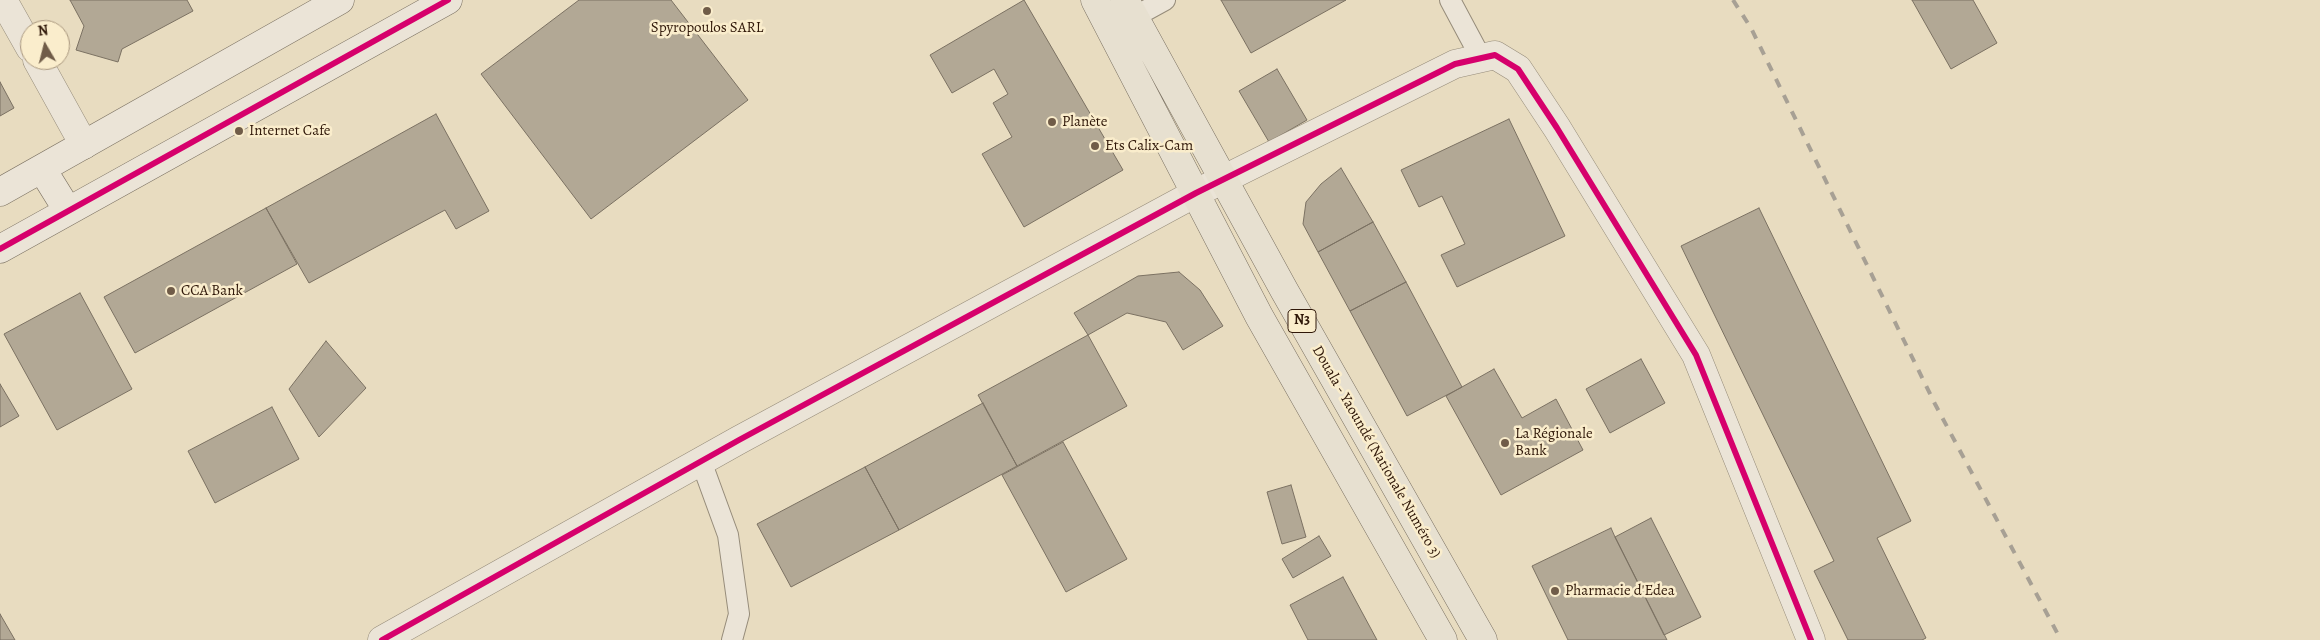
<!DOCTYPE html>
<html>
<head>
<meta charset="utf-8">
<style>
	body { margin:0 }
	#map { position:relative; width:2320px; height:640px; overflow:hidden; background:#e8dcc0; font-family:Alegreya,serif }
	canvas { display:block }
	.north { position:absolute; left:20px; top:20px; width:50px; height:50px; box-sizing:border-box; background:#faedcc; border:1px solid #a9977e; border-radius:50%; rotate:352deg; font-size:14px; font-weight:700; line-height:20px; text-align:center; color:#2f1708 }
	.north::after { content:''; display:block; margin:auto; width:18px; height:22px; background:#705c48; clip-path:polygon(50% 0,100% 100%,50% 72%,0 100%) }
</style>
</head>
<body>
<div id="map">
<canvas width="2320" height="640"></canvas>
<div class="north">N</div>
</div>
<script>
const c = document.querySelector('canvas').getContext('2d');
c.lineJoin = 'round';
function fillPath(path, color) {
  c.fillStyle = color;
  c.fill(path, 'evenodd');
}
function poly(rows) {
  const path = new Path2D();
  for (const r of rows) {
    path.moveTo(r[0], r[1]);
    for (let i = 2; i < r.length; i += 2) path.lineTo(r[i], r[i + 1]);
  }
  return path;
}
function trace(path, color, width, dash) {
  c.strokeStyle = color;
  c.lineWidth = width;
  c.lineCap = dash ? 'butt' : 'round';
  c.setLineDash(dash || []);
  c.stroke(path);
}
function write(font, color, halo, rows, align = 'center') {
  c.font = font + ' Alegreya,serif';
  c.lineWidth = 5;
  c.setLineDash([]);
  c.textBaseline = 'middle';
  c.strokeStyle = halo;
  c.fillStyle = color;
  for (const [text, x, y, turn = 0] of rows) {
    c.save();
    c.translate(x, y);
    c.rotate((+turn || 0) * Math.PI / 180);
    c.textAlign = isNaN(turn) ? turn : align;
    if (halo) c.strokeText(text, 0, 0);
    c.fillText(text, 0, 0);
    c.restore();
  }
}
const building = poly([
	[70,0,187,0,193,11,122,49,118,62,76,50,84,26,70,0],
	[579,0,671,0,748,100,591,219,481,74,579,0],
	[1024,0,1123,170,1024,227,982,154,1012,137,993,103,1008,94,994,69,952,93,930,55,1024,0],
	[1221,0,1346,0,1251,53,1221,0],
	[1912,0,1973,0,1997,43,1951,69,1912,0],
	[1277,69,1307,120,1269,142,1239,91,1277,69],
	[0,82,14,108,0,116,0,82],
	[436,114,489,211,456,229,445,210,309,283,266,208,436,114],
	[1509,119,1565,236,1457,287,1441,255,1465,244,1442,196,1419,207,1401,170,1509,119],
	[1341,168,1373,222,1318,252,1303,224,1306,202,1321,184,1341,168],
	[266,208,297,264,135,353,104,297,266,208],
	[1759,208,1911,521,1877,538,1926,638,1922,640,1848,640,1814,571,1834,561,1681,246,1759,208],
	[1373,222,1406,282,1350,311,1318,252,1373,222],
	[1179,272,1200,290,1223,326,1183,350,1166,322,1127,313,1088,335,1074,313,1138,276,1179,272],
	[1406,282,1462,387,1407,416,1350,311,1406,282],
	[80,293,132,389,57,430,4,334,80,293],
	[1088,335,1127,406,1017,466,978,395,1088,335],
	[326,341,366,388,319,437,289,389,326,341],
	[1641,359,1665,403,1610,433,1586,389,1641,359],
	[1494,369,1522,418,1556,399,1583,450,1501,495,1446,396,1494,369],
	[0,384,19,416,0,427,0,384],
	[983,403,1017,466,899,530,865,467,983,403],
	[272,407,299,459,215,503,188,451,272,407],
	[1063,442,1127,559,1066,592,1002,475,1063,442],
	[865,467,899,530,791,587,757,524,865,467],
	[1291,485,1306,537,1282,544,1267,492,1291,485],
	[1651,518,1701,617,1664,635,1615,537,1651,518],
	[1611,528,1615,537,1667,640,1568,640,1532,566,1611,528],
	[1319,536,1331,556,1293,578,1282,559,1319,536],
	[1343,577,1377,640,1308,640,1290,605,1343,577],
	[0,614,15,640,0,640,0,614]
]);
const lane = poly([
	[1450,0,1481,58],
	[1134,17,1165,0],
	[701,461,728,535,739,614,732,640]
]);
const street = poly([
	[3,0,30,48],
	[37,60,84,145],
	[382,640,739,440,1196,193,1455,64,1495,55,1518,69,1557,128,1696,355,1811,640]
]);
const secondary = poly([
	[42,169,68,211],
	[0,192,340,0],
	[0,249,448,0]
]);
const highway = poly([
	[1095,0,1259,316,1443,640],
	[1125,0,1284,290,1483,640]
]);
const rail = poly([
	[1733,0,1751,28,1935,404,2061,640]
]);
const cycleway = poly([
	[0,249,448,0],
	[382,640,739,440,1196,193,1455,64,1495,55,1518,69,1557,128,1696,355,1811,640]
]);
const markers = [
	[707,11,5,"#705c48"],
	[1052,122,5,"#705c48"],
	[239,131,5,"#705c48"],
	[1095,146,5,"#705c48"],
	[171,291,5,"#705c48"],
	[1505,443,5,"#705c48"],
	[1555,591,5,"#705c48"]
];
const shields = [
	[1302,321,28]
];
const shieldNames = [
	["N3",1302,321]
];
const poiNames = [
	["Spyropoulos SARL",707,28,"center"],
	["Planète",1062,122],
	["Internet Cafe",249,131],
	["Ets Calix-Cam",1105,146],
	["CCA Bank",181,291],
	["La Régionale",1515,434],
	["Bank",1515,451],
	["Pharmacie d'Edea",1565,591]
];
const streetNames = [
	["Douala - Yaoundé (Nationale Numéro 3)",1376,452,60]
];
fillPath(building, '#b2a895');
trace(building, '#7b7162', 1);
trace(lane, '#968c7a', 22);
trace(street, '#968c7a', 29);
trace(secondary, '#7b7162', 29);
trace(highway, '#7b7162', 29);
trace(lane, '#ebe4d7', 20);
trace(street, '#ebe4d7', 28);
trace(secondary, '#ebe4d7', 28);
trace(highway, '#e7e0d0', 28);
trace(rail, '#a7a094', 4, [9, 9]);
trace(cycleway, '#d6006c', 6);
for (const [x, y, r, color] of markers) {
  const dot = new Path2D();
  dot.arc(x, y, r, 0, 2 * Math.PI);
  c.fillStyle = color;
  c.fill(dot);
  trace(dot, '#faedcc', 2);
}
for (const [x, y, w] of shields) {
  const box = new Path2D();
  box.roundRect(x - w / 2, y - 11.5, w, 23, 4);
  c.fillStyle = '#faedcc';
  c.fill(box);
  trace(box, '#2f1708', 1);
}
write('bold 14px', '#2f1708', null, shieldNames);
write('15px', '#2f1708', '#faedcc', poiNames, 'left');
write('15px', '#2f1708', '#faedcc', streetNames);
</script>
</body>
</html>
